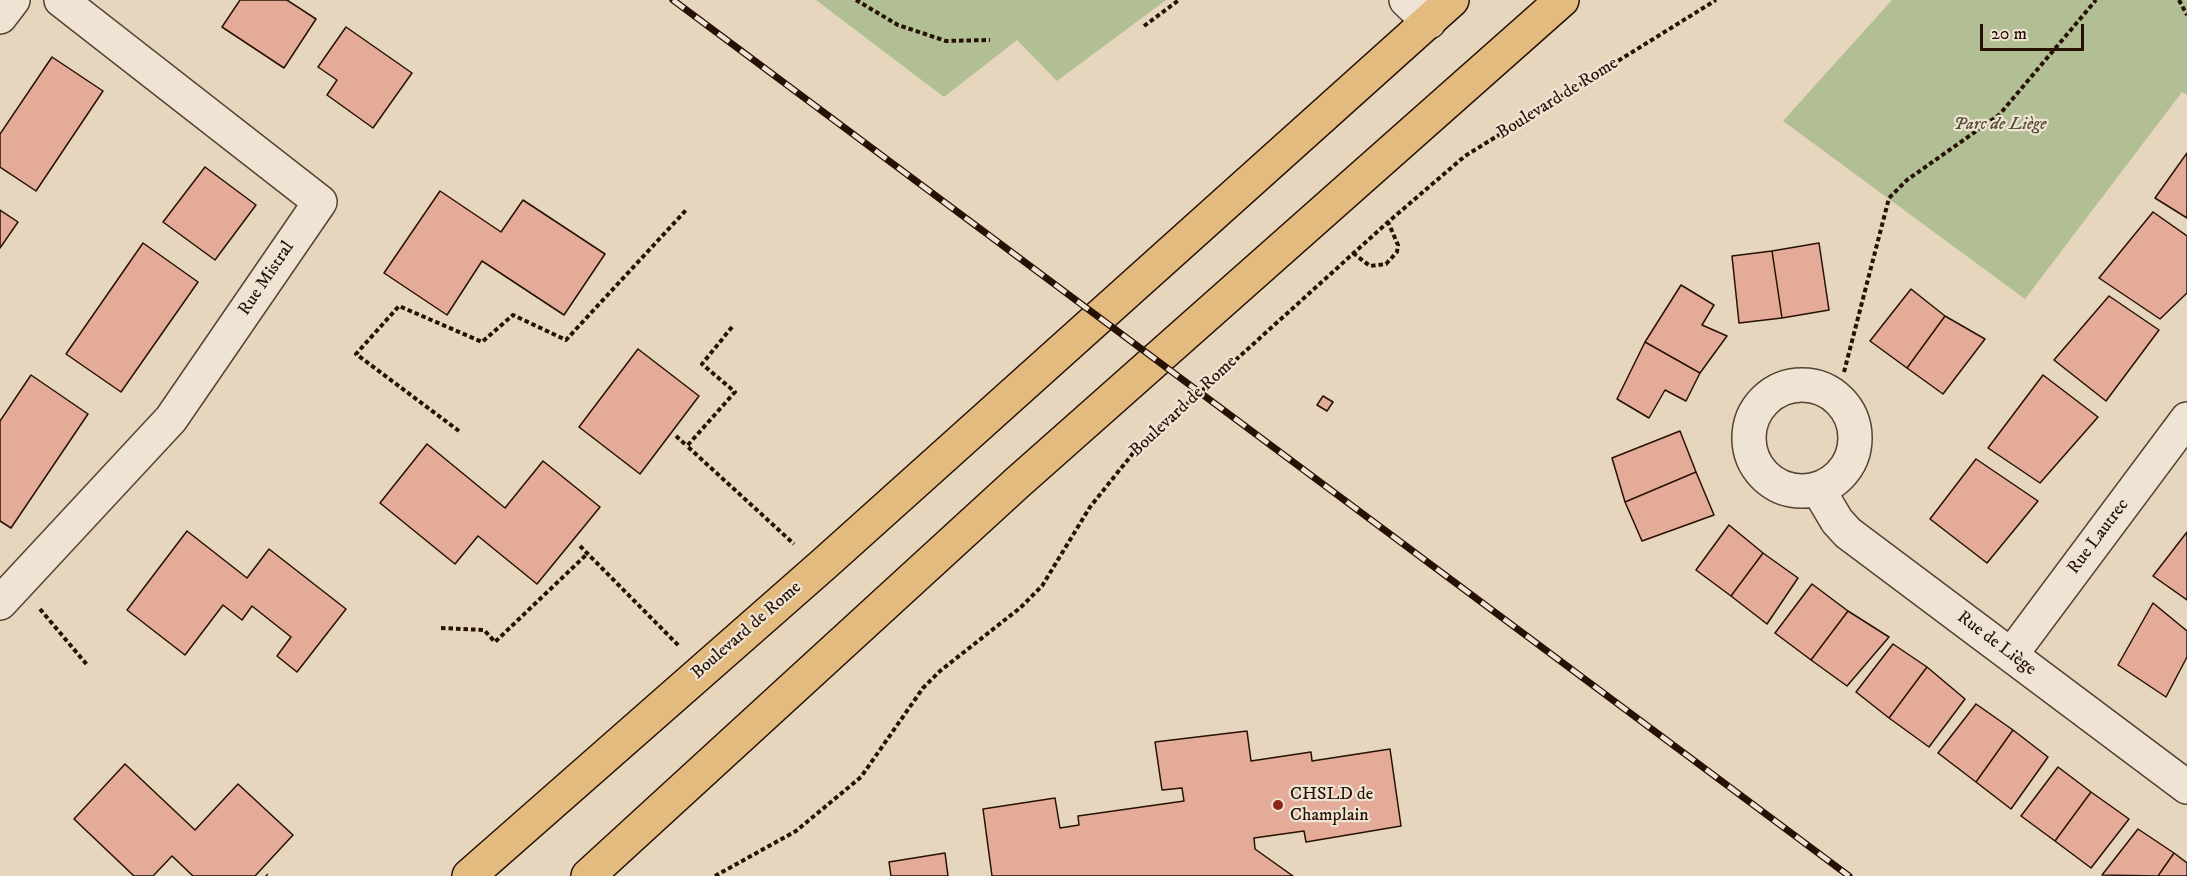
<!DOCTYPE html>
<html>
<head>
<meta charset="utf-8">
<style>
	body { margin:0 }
	#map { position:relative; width:2187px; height:876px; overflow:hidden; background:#e6d6bd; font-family:"IM FELL DW Pica",serif }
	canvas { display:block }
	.scale { position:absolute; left:1980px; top:24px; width:104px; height:27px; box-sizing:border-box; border:3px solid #261104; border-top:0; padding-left:8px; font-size:18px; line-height:21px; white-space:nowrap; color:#261104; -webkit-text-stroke:4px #efe4d4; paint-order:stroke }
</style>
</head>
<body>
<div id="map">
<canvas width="2187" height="876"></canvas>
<div class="scale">20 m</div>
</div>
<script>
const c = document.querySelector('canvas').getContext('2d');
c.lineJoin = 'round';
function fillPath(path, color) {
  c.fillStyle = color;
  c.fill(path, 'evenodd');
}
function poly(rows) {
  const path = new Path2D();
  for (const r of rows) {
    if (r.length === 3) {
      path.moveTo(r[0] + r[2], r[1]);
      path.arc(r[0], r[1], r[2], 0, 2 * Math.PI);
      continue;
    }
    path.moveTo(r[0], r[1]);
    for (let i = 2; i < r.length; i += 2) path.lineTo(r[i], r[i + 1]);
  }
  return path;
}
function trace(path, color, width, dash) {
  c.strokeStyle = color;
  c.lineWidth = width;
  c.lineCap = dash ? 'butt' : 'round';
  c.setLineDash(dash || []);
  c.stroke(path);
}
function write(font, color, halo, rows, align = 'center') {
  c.font = font + ' "IM FELL DW Pica",serif';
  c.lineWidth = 4.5;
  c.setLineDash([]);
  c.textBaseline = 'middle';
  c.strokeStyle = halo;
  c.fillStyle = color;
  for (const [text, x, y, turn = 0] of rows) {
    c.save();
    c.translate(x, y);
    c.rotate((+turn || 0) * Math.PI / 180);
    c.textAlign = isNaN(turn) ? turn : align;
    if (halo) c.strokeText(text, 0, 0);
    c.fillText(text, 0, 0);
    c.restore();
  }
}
const green = poly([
	[816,0,1166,0,1057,81,1017,40,944,97],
	[1892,0,2187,0,2187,95,2182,92,2025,299,1783,121]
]);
const building = poly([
	[240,0,287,0,316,19,284,68,222,27,240,0],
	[346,27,412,73,373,128,327,95,337,80,318,67,346,27],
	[52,57,103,91,36,191,0,167,0,134,52,57],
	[2187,153,2187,218,2155,198,2187,153],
	[205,167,256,205,215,260,163,222,205,167],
	[440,191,501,232,523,200,605,254,564,315,482,261,447,315,384,273,440,191],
	[0,210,18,222,0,248,0,210],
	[2153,212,2187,236,2187,293,2160,319,2099,278,2153,212],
	[143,243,198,282,121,392,66,354,143,243],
	[1819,243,1829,310,1782,318,1772,251,1819,243],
	[1772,251,1782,318,1739,323,1732,256,1772,251],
	[1681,285,1714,305,1702,325,1727,336,1700,373,1645,342,1681,285],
	[1911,289,1945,316,1907,368,1870,341,1911,289],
	[2109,296,2159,330,2106,401,2054,360,2109,296],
	[1945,316,1985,339,1943,394,1907,368,1945,316],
	[1645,342,1700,373,1686,401,1665,390,1649,418,1617,399,1645,342],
	[638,349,699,396,640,474,579,427,638,349],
	[31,375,88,414,11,528,0,521,0,421,31,375],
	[2043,375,2098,417,2040,483,1988,448,2043,375],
	[1323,396,1333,402,1327,411,1317,405,1323,396],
	[1680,431,1696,472,1625,502,1612,458,1680,431],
	[427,444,505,508,543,461,600,507,537,584,478,536,455,564,380,503,427,444],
	[1976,459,2038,501,1987,563,1930,519,1976,459],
	[1696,472,1714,515,1642,541,1625,502,1696,472],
	[1729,525,1763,553,1731,596,1696,570,1729,525],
	[187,531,247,578,269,549,346,609,297,672,277,656,291,637,252,606,242,620,223,605,185,655,127,610,187,531],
	[2187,532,2187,600,2153,576,2187,532],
	[1763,553,1798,578,1767,624,1731,596,1763,553],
	[1812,584,1848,611,1811,660,1775,633,1812,584],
	[2153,603,2187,631,2187,657,2166,697,2118,665,2153,603],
	[1848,611,1889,637,1847,686,1811,660,1848,611],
	[1893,644,1927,667,1889,718,1856,692,1893,644],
	[1927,667,1965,699,1929,747,1889,718,1927,667],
	[1976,704,2013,730,1976,782,1938,753,1976,704],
	[2013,730,2048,757,2011,809,1976,782,2013,730],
	[1247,731,1251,761,1311,752,1312,761,1390,749,1401,826,1306,842,1304,831,1254,838,1255,849,1293,876,992,876,983,809,1055,798,1060,828,1079,825,1078,816,1184,801,1182,788,1162,790,1155,742,1247,731],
	[125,764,195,830,238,784,293,835,255,876,193,876,172,856,153,876,134,876,74,819,125,764],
	[2058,767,2091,792,2055,841,2021,816,2058,767],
	[2091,792,2129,819,2091,868,2055,841,2091,792],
	[2138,829,2174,853,2158,876,2102,875,2138,829],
	[945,853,948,876,891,876,889,862,945,853],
	[2174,853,2187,863,2187,876,2158,876,2174,853]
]);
const path = poly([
	[856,0,898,25,946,41,990,40],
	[2179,0,2187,15],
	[1144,26,1179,0],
	[1353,253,1370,266,1386,264,1397,252,1398,245,1388,222],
	[732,327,702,364,735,392,687,446,794,544],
	[1844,372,1889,198,1907,180,1999,115,2096,0],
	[459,431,356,354,399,306,482,342,513,315,566,340,687,209],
	[676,436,687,446],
	[580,546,679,646],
	[40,609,88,666],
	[441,628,484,630,495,642,587,554],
	[266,875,267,876],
	[715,876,796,831,861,777,923,688,940,671,1020,608,1042,586,1090,507,1134,452,1388,222,1465,156,1716,0]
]);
const minor = poly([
	[1406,0,1429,22],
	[0,17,13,0],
	[1802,438,53],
	[1818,489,1837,521,1848,533,2187,787],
	[0,603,171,419,320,202,61,0],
	[2011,655,2187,419]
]);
const major = poly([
	[469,876,824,564,1452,0],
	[588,876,1017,483,1562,0]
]);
const rail = poly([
	[673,0,1849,876]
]);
const markers = [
	[1278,805,6,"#8f2418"]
];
const streetNames = [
	["Boulevard de Rome",1558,99,-32],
	["Rue Mistral",267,279,-56],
	["Boulevard de Rome",1184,407,-43],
	["Rue Lautrec",2099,537,-53],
	["Boulevard de Rome",747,631,-41],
	["Rue de Liège",1996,644,37]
];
const parkNames = [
	["Parc de Liège",2000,125]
];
const poiNames = [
	["CHSLD de",1290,795],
	["Champlain",1290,816]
];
fillPath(green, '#b2be93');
fillPath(building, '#e5ab99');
trace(building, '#261104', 1.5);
trace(minor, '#564232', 36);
trace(major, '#261104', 36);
trace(path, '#261104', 4, [4.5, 3]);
trace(minor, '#efe4d4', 33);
trace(major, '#e3bb7e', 33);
trace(rail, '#261104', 7);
trace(rail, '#efe4d4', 4.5, [14]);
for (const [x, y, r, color] of markers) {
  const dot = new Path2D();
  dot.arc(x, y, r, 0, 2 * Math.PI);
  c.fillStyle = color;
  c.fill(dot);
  trace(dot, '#efe4d4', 2);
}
write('18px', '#261104', '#efe4d4', streetNames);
write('italic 18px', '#574e36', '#efe4d4', parkNames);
write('18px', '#261104', '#efe4d4', poiNames, 'left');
</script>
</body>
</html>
